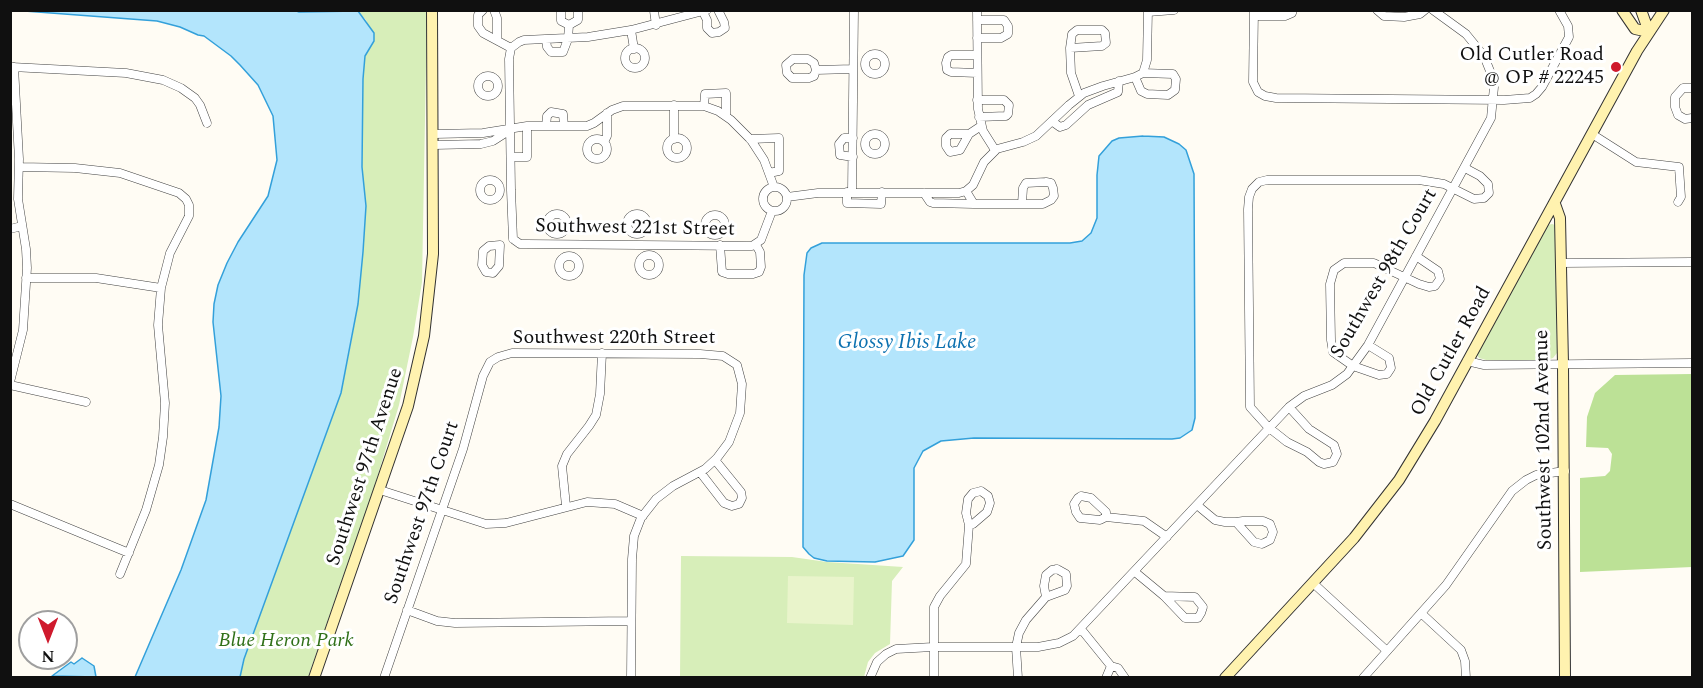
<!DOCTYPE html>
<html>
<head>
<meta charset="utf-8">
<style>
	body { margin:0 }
	#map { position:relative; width:1703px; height:688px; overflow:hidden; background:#fffcf4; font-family:Spectral,serif }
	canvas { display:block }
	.frame { position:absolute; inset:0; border:12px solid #101010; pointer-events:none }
	.north { position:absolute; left:18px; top:610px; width:60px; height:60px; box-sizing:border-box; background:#fff; border:2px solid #9f9f9f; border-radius:50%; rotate:180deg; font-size:16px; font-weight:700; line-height:24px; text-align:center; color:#101010 }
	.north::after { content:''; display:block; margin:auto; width:21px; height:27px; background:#cf1a2d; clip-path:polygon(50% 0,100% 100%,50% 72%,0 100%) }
</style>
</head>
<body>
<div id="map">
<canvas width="1703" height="688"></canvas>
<div class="frame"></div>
<div class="north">N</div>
</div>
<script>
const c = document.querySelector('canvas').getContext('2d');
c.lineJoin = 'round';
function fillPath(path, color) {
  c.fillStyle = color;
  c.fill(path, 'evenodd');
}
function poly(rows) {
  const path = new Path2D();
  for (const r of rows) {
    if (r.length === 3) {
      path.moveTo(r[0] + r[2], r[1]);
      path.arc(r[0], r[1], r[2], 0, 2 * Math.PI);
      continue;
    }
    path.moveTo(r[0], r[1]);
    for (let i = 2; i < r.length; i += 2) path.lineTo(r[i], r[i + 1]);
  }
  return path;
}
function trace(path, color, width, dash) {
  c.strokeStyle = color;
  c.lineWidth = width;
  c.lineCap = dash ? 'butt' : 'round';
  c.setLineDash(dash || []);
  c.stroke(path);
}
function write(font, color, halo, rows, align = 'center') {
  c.font = font + ' Spectral,serif';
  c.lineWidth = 6;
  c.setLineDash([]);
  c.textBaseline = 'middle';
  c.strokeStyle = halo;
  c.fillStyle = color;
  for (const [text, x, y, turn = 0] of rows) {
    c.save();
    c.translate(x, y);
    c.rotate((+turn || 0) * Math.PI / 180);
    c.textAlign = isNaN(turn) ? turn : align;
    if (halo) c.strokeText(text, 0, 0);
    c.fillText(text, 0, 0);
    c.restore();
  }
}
const green = poly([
	[358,11,427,11,422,282,413,337,399,405,374,488,308,677,240,678,244,659,341,393,350,349,358,304,366,206,362,167,363,79,365,55,374,41,366,20],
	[1552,224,1555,225,1555,230,1557,353,1553,358,1547,360,1486,360,1479,358,1477,355,1548,225],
	[681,556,792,557,827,562,903,567,892,581,890,644,875,653,868,662,864,677,680,678]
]);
const forest = poly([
	[1692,374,1692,567,1580,572,1580,478,1605,476,1610,471,1612,454,1608,448,1586,447,1587,417,1595,393,1615,375]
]);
const pitch = poly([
	[788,576,854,577,853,625,787,623]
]);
const water = poly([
	[11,10,294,10,299,12,358,11,374,33,374,41,365,56,363,79,362,167,366,206,363,252,358,304,341,393,244,659,240,677,135,677,181,570,206,500,219,427,221,396,213,322,214,304,218,285,227,263,238,242,268,196,277,160,273,116,258,85,240,65,231,56,204,36,198,35,180,27,157,21,11,10],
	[1143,136,1164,137,1179,144,1186,150,1194,174,1195,401,1195,418,1192,430,1180,438,1172,439,974,438,941,441,923,451,914,468,914,540,903,556,875,562,827,561,814,558,809,554,803,547,803,527,804,275,807,253,811,248,822,243,1070,243,1082,241,1091,233,1097,218,1097,175,1099,156,1112,141,1119,138,1143,136],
	[82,658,94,666,96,677,52,676,71,662,74,664,82,658]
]);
const street = poly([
	[483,10,478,15,478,26,483,33,511,48],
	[494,10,497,18,497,39],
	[561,10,561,21,569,25,578,20,578,10],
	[977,10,978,109,983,131,995,150],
	[1254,10,1253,82,1258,92,1265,96,1276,98,1504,100,1530,98,1536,94,1542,87,1569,37,1568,26,1559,10],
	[1377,10,1384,16,1404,17,1420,14,1425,10],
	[654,11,656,25],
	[703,12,707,20,707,28,712,33,719,32,725,28,724,22,718,10],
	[1148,12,1174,10],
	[1254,16,1285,16,1292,13,1293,10],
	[631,30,634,49],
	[977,38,1001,38,1008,34,1008,26,1004,20,977,20],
	[546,39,547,47,551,52,563,52,568,39,569,25],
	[511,48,519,42,524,40,588,37,631,30,707,10],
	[511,48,509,59,511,190,513,239],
	[1070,48,1102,46,1106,43,1105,33,1102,30,1077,30,1072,34,1070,48,1071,73,1079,96],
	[635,58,10],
	[875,64,10],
	[793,59,808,59,814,63,816,70,814,76,809,78,792,78,787,73,786,65,793,59],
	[12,67,126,73,163,80,181,88,195,98,200,105,207,123],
	[816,70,853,69],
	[977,73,951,72,947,70,946,63,948,57,951,55,977,55],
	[1143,73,1147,60,1148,10],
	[488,86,10],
	[1692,88,1683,88,1675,97,1675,107,1678,115,1685,119,1692,118],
	[977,100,1004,100,1009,105,1008,114,1006,116,979,117],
	[674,105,674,139],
	[704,106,705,94,726,93,726,116],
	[1053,122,1060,127,1066,125,1088,105,1118,92,1119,81],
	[546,126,547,116,551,112,563,114,564,126],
	[434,134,483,133,527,126,587,126,594,123,612,110,623,106,704,106,718,111,731,120,751,140,764,160,774,187],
	[969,134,950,134,946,138,946,146,950,152,960,150,969,134,981,126],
	[1592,134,1636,162,1679,167,1681,197,1678,202],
	[875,144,10],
	[853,138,844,138,839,144,840,155,853,157],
	[677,148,10],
	[750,139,779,138,779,171,769,173],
	[597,149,10],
	[604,142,607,136,607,113],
	[434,145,481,144,493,141,507,132],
	[511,157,527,157,527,126],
	[19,167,75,168,120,173,179,193,186,199,189,205,189,216,170,253,161,288,158,325,165,403,163,437,159,465,146,510,120,574],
	[490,190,10],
	[1046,182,1051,183,1053,188,1054,196,1051,200,1043,204,1022,204,1023,188,1026,183,1046,182],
	[775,199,12],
	[966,191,973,185,984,162,997,149,1023,142,1036,136,1069,105,1084,93,1103,86,1135,77,1143,73,1173,74,1176,79,1175,90,1168,95,1147,94,1141,91,1135,77],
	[847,192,847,203,881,204,882,192],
	[852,192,854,10],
	[924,193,930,202,933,203,974,204],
	[787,197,818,193,959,193,966,191,974,204,1022,204],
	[557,224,10],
	[637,224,10],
	[715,225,10],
	[10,229,22,226],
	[513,239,520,244,526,244,752,246,761,240,772,211],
	[500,245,499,266,493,273,486,272,482,265,483,251,489,246,500,245],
	[720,245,722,272,728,274,753,274,759,272,761,267,760,252,756,245],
	[649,265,10],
	[569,266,10],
	[1561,263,1692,262],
	[26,278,96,278,161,288],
	[1368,345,1389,358,1391,368,1387,374,1379,375,1353,366,1333,352,1331,340,1330,284,1334,270,1344,263,1374,263,1419,284,1429,287,1435,286,1440,279,1438,271,1416,256],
	[1467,361,1484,365,1692,363],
	[10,382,23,330,27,268,26,249,18,199,19,159,14,67],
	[10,385,86,402],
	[1289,407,1309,429,1334,445,1337,454,1333,462,1324,464,1319,462,1307,452,1287,442,1268,427,1250,407,1248,209,1249,197,1252,189,1259,182,1267,180,1419,180,1444,184,1474,199,1484,198,1489,193,1488,184,1480,176,1465,168],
	[700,472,724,503,732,506,739,504,742,498,741,492,715,460],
	[380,490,486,524,506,523,587,502,615,504,643,516],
	[981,491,988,496,990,503,987,512,973,524,969,525,966,513,968,499,973,493,981,491],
	[1081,496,1091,498,1106,512,1106,517,1100,520,1080,518,1076,512,1074,504,1078,498,1081,496],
	[10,504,129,553],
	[1197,505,1215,520,1225,522,1236,522],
	[566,506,562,466,567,454,589,426,596,415,600,394,602,353],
	[1106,517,1144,521,1167,537],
	[1243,521,1263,521,1270,524,1273,532,1270,540,1262,544,1254,542,1236,522,1243,521],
	[1057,569,1066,574,1067,586,1065,590,1046,597,1044,586,1046,575,1052,570,1057,569],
	[1135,572,1164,596],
	[1313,583,1387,651],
	[1164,596,1195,597,1203,607,1201,613,1198,618,1185,618,1164,596],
	[407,610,437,621,455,623,631,621],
	[1421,613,1461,650,1465,661,1466,678],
	[1081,629,1111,666,1118,668,1125,678],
	[384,678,463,449,483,376,490,362,498,357,512,353,700,354,723,356,737,365,742,384,740,413,729,442,717,458,705,469,673,486,656,499,641,518,634,536,632,559,631,678],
	[870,678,877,662,886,654,896,649,933,647,1038,647,1059,643,1073,636,1289,407,1304,396,1332,385,1347,374,1368,345,1491,118,1494,87,1492,76,1484,56,1466,34,1433,10],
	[934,678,934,607,940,596,966,564,969,525],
	[1018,678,1016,647,1019,633,1026,620,1046,597],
	[1106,678,1111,666],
	[1363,678,1446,585,1512,491,1526,480,1536,475,1565,471]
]);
const secondary = poly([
	[1622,10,1635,29,1649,32],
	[1641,10,1649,32],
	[1555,204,1560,218,1563,364,1565,678],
	[314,678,408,406,424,336,433,254,432,10],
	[1225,678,1354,538,1399,480,1435,421,1637,51,1664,10]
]);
const markers = [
	[1616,67,6,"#cf1a2d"]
];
const poiNames = [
	["Old Cutler Road",1604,56],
	["@ OP # 22245",1604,79]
];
const streetNames = [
	["Southwest 221st Street",635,229,1],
	["Southwest 98th Court",1385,274,-60],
	["Southwest 220th Street",614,339],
	["Old Cutler Road",1452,352,-61],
	["Southwest 102nd Avenue",1545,440,-91],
	["Southwest 97th Avenue",366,467,-72],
	["Southwest 97th Court",423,513,-71]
];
const parkNames = [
	["Blue Heron Park",286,642]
];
const waterNames = [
	["Glossy Ibis Lake",907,344]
];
fillPath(green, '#d7eeb9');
fillPath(forest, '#bce196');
fillPath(pitch, '#e9f4cb');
fillPath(water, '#b3e5fc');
trace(water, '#33a0da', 1.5);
trace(street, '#434343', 9);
trace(secondary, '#323232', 12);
trace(street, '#fff', 8);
trace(secondary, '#fff2af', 10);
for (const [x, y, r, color] of markers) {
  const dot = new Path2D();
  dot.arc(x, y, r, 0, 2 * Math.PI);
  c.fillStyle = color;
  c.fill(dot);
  trace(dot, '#fff', 2);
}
write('20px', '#101010', '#fff', poiNames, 'right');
write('20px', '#101010', '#fff', streetNames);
write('italic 20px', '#307019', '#fff', parkNames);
write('italic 21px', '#0c71b0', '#fff', waterNames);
</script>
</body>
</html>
